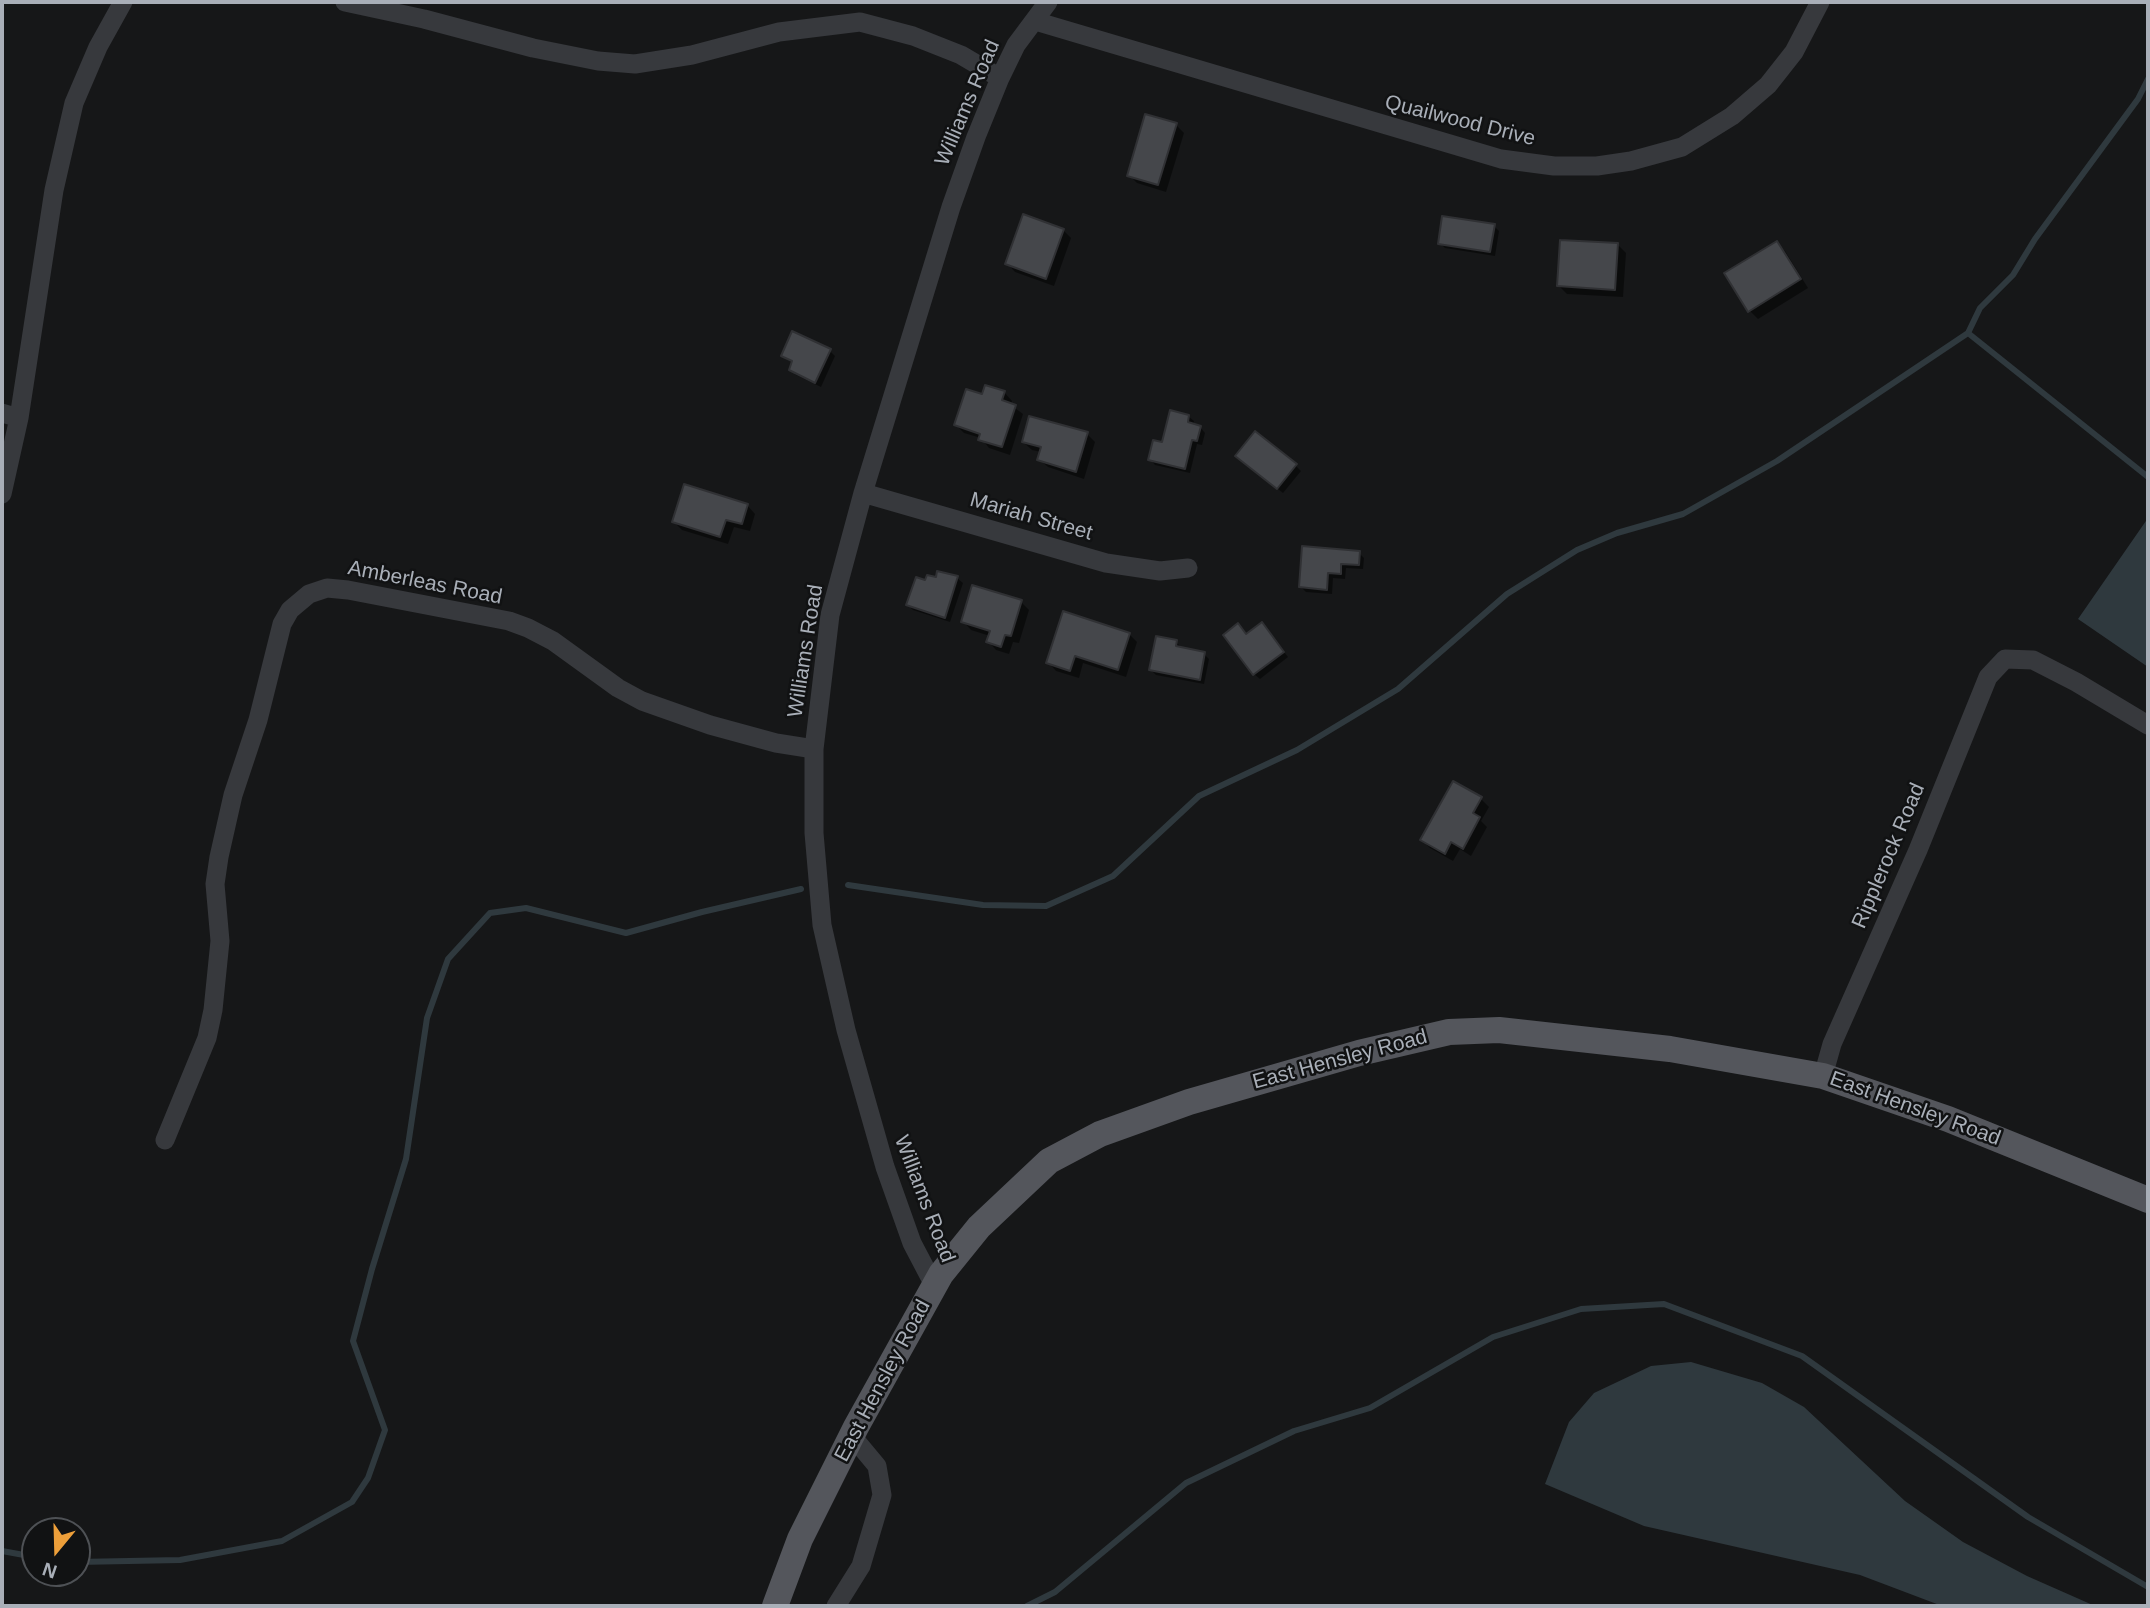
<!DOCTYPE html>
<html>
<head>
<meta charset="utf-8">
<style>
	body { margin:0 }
	#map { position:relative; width:2150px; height:1608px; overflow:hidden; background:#161718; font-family:Helvetica,sans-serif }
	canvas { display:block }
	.frame { position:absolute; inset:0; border:4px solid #a9afb8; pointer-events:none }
	.north { position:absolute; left:21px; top:1517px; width:70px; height:70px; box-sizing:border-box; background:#111213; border:2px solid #4e5155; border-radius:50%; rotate:199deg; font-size:19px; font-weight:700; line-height:28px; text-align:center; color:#a9afb8 }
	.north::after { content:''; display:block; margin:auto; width:24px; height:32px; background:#ed9f3a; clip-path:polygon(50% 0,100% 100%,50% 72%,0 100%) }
</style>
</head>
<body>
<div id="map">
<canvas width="2150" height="1608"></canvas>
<div class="frame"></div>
<div class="north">N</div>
</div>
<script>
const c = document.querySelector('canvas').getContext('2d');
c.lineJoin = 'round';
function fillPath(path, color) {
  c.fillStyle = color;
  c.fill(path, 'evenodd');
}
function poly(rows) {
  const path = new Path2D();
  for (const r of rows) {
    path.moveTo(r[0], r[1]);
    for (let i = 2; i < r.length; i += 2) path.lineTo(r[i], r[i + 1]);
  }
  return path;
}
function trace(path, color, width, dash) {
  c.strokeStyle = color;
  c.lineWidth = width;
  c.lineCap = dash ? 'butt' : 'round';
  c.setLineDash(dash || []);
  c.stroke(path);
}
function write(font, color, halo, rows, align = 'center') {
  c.font = font + ' Helvetica,sans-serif';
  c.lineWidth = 5;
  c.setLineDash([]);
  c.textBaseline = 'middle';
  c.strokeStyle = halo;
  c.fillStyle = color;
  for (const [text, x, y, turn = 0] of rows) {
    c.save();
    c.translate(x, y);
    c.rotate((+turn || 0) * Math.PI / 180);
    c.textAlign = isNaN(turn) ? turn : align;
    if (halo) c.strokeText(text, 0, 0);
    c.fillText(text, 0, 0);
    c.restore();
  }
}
const water = poly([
	[2148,518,2148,667,2078,619],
	[1691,1362,1762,1383,1804,1407,1905,1501,1963,1542,2027,1576,2095,1606,1942,1606,1860,1575,1644,1526,1545,1484,1569,1422,1594,1393,1651,1366]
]);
const shadow = poly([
	[1176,125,1184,133,1166,192,1137,183,1129,175],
	[1494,226,1499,231,1495,256,1445,248,1440,243],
	[1063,230,1071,238,1054,286,1015,272,1007,263],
	[1777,243,1785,251,1808,288,1758,319,1750,311],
	[1618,245,1626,253,1623,297,1567,294,1559,286],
	[830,351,835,356,821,387,796,375,791,370,793,363,783,356],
	[1004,392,1012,401,1011,405,1023,414,1010,455,989,448,981,438,964,433,956,425,983,397],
	[1188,416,1194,421,1193,426,1200,427,1205,433,1202,445,1197,444,1190,473,1155,465,1150,459],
	[1087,434,1095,442,1084,479,1048,467,1039,459,1041,452,1032,450,1023,442],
	[1243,461,1296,466,1301,471,1283,493],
	[747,505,755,514,750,531,734,527,728,544,682,530,674,522],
	[1359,553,1364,558,1363,569,1346,568,1345,579,1333,578,1332,594,1306,592,1300,586],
	[939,573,957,578,963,583,950,622,913,610,908,605,926,582,937,579],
	[1021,602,1029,610,1019,643,1013,642,1009,654,996,650,988,641,990,636,971,630,963,621],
	[1267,630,1288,657,1260,679,1254,674,1247,636],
	[1129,634,1137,642,1126,677,1083,663,1079,678,1056,671,1048,662],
	[1176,642,1181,647,1204,654,1209,659,1204,684,1156,675,1151,670],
	[1453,784,1481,799,1489,807,1481,821,1487,827,1471,856,1460,849,1453,861,1430,848,1422,840]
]);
const stream = poly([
	[1968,333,2148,477],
	[848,885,983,905,1046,906,1113,876,1199,796,1297,750,1398,689,1507,594,1577,550,1617,533,1683,514,1777,461,1968,333,1980,308,2013,275,2035,239,2138,99,2148,79],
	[2,1551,35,1557],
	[77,1562,180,1560,282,1541,352,1502,368,1478,385,1430,353,1341,372,1269,406,1159,427,1018,448,959,490,913,526,908,626,933,702,912,801,889],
	[1027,1606,1055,1592,1186,1483,1294,1431,1370,1408,1493,1337,1581,1309,1664,1304,1802,1356,2028,1517,2148,1587]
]);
const building = poly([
	[1145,114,1177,123,1158,185,1127,176,1145,114],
	[1023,214,1064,229,1046,279,1005,264,1023,214],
	[1442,216,1495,224,1490,252,1438,244,1442,216],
	[1560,240,1618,243,1615,290,1557,286,1560,240],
	[1777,241,1801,279,1748,312,1724,273,1777,241],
	[792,331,831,349,815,383,789,370,792,361,781,356,792,331],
	[985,385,1005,391,1002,400,1016,405,1002,447,978,440,980,434,954,425,966,389,982,394,985,385],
	[1170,410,1189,415,1188,422,1201,426,1197,441,1192,440,1185,469,1148,460,1153,440,1162,442,1170,410],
	[1029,416,1088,432,1076,472,1037,460,1041,447,1022,442,1029,416],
	[1255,431,1297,464,1277,489,1235,456,1255,431],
	[684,484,748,504,742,524,726,520,720,537,672,522,684,484],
	[1302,546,1360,551,1359,565,1341,564,1341,574,1328,573,1327,590,1299,587,1302,546],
	[937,571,958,576,945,618,906,605,916,577,925,580,927,575,936,577,937,571],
	[972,585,1022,600,1011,636,1005,635,1001,647,986,642,990,631,961,622,972,585],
	[1063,611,1130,633,1118,670,1075,656,1070,671,1046,663,1063,611],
	[1262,622,1284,652,1253,675,1223,635,1238,623,1246,634,1262,622],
	[1156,636,1177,640,1176,646,1205,652,1200,680,1149,670,1156,636],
	[1453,781,1482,797,1473,813,1480,817,1463,849,1451,842,1445,854,1420,840,1453,781]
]);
const minor = poly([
	[345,2,424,19,533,48,598,61,635,64,692,55,779,32,860,22,913,36,961,55,1000,78],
	[1035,21,1501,159,1554,166,1597,166,1631,161,1682,147,1732,116,1768,85,1794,52,1820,2],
	[2,413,19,418],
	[863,493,1106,563,1160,571,1188,568],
	[2,494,19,418,54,190,74,103,98,47,123,2],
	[1823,1076,1832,1044,1918,850,1988,677,2005,659,2033,660,2076,682,2148,725],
	[165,1140,207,1038,213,1010,220,941,215,884,219,857,233,795,258,720,282,624,290,610,309,594,327,588,348,590,509,621,528,628,553,641,618,688,642,701,710,725,776,743,814,749],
	[934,1285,912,1243,885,1167,846,1030,822,925,814,833,814,749,830,615,863,493,951,207,976,137,1000,78,1016,45,1048,2],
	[836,1606,861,1566,882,1495,877,1466,852,1436]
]);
const major = poly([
	[775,1606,800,1539,856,1427,941,1274,979,1227,1049,1161,1100,1134,1189,1102,1359,1053,1449,1032,1499,1030,1670,1049,1823,1076,1948,1119,2148,1200]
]);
const streetNames = [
	["Williams Road",968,103,-67],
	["Quailwood Drive",1460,121,14],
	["Mariah Street",1031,517,16],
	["Amberleas Road",425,583,11],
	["Williams Road",806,651,-81],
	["Ripplerock Road",1889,856,-67],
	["East Hensley Road",1340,1060,-15],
	["East Hensley Road",1915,1109,20],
	["Williams Road",924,1199,69],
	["East Hensley Road",883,1381,-62]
];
fillPath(water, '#2f393e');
fillPath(shadow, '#0007');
trace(stream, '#2f393e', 6);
fillPath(building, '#45474b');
trace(building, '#303134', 2);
trace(minor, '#37393d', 19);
trace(major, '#54565c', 26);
write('21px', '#a9afb8', '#111213', streetNames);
</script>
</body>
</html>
